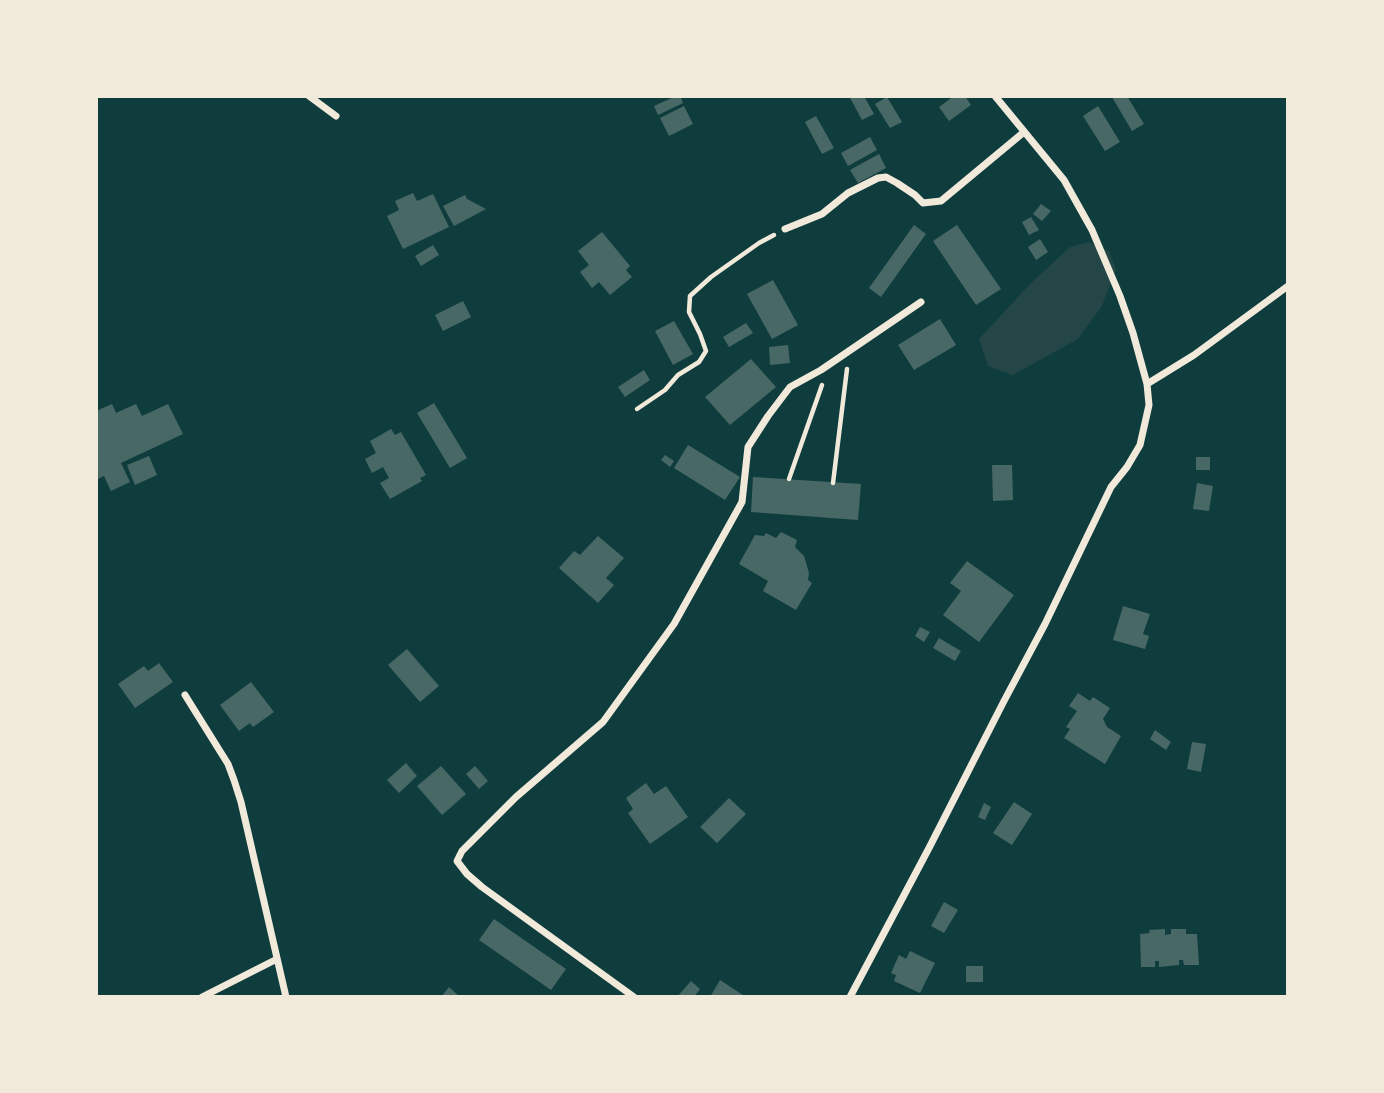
<!DOCTYPE html>
<html>
<head>
<meta charset="utf-8">
<style>
	body { margin:0 }
	#map { position:relative; width:1384px; height:1093px; overflow:hidden; background:#0f3d3e; font-family:Raleway,sans-serif }
	canvas { display:block }
	.frame { position:absolute; inset:0; border:98px solid #f1e9da; pointer-events:none }
</style>
</head>
<body>
<div id="map">
<canvas width="1384" height="1093"></canvas>
<div class="frame"></div>
</div>
<script>
const c = document.querySelector('canvas').getContext('2d');
c.lineJoin = 'round';
function fillPath(path, color) {
  c.fillStyle = color;
  c.fill(path, 'evenodd');
}
function poly(rows) {
  const path = new Path2D();
  for (const r of rows) {
    path.moveTo(r[0], r[1]);
    for (let i = 2; i < r.length; i += 2) path.lineTo(r[i], r[i + 1]);
  }
  return path;
}
function trace(path, color, width, dash) {
  c.strokeStyle = color;
  c.lineWidth = width;
  c.lineCap = dash ? 'butt' : 'round';
  c.setLineDash(dash || []);
  c.stroke(path);
}
const green = poly([
	[1088,242,1109,251,1116,269,1102,306,1078,339,1013,375,988,366,979,339,1030,284,1070,247]
]);
const building = poly([
	[676,96,680,96,683,103,658,115,654,106],
	[849,96,864,96,874,114,862,120],
	[954,96,965,96,971,105,949,121,939,107],
	[1113,96,1127,96,1144,124,1132,131,1112,97],
	[887,97,902,122,890,128,875,104],
	[684,106,693,124,669,136,660,118],
	[1098,106,1120,142,1105,151,1083,116],
	[816,116,834,148,822,154,805,122],
	[870,137,877,150,848,166,841,153],
	[879,154,886,168,858,183,850,170],
	[413,193,417,201,433,194,449,227,403,249,387,216,399,210,395,201],
	[465,195,467,199,486,209,454,226,443,206],
	[1041,204,1051,211,1042,221,1033,214],
	[1031,217,1039,230,1029,235,1022,222],
	[914,225,926,234,881,297,869,288],
	[957,225,1001,289,976,305,933,241],
	[602,232,630,266,626,270,632,277,610,295,599,282,592,288,580,272,589,265,578,251],
	[1040,239,1048,252,1036,260,1028,247],
	[433,245,439,255,421,266,415,256],
	[773,280,798,325,772,339,747,294],
	[463,301,471,317,443,331,435,315],
	[940,319,956,345,914,370,898,345],
	[674,321,693,354,673,365,655,331],
	[746,323,753,333,729,347,723,337],
	[788,345,790,363,770,365,769,347],
	[751,359,776,387,730,425,705,397],
	[644,370,650,380,625,397,618,387],
	[434,403,467,458,450,468,417,413],
	[112,404,116,413,136,404,142,416,168,404,183,434,121,463,130,482,111,491,104,476,98,479,96,476,96,411],
	[391,429,395,435,401,432,426,475,420,478,422,481,390,499,380,483,389,478,383,467,372,473,365,459,376,453,370,441],
	[688,445,740,477,725,500,674,468],
	[665,455,674,461,670,467,661,460],
	[149,456,157,475,135,485,127,465],
	[1196,457,1210,457,1210,470,1196,470],
	[992,465,1012,465,1013,500,993,501],
	[753,477,861,484,858,520,751,512],
	[1197,483,1213,486,1209,511,1193,509],
	[781,532,797,540,795,547,804,556,809,573,808,580,812,583,796,610,763,591,768,581,739,564,755,535,764,536,766,533,776,538],
	[598,536,624,558,606,578,614,585,598,603,559,568,574,551,580,555],
	[967,561,1014,595,979,642,943,615,961,591,950,583],
	[1123,606,1150,614,1143,634,1149,636,1145,649,1113,640],
	[920,627,930,632,924,642,915,636],
	[939,638,961,651,955,661,933,648],
	[407,649,439,686,420,702,388,665],
	[159,663,173,682,135,708,118,684,144,666,148,671],
	[251,682,274,712,253,727,250,723,239,731,220,705],
	[1078,693,1090,701,1093,697,1110,708,1103,719,1107,727,1121,736,1105,764,1064,738,1070,729,1066,727,1077,711,1069,706],
	[1155,730,1171,742,1166,750,1150,739],
	[1192,742,1206,744,1201,772,1187,769],
	[406,763,417,776,399,793,387,780],
	[441,766,466,794,442,815,417,786],
	[475,766,488,781,479,789,466,774],
	[646,783,654,794,666,786,688,817,650,844,628,813,633,809,626,798],
	[729,798,746,814,717,843,700,827],
	[1014,802,1032,814,1012,845,993,833],
	[984,803,991,807,985,820,978,817],
	[944,902,958,910,944,933,931,926],
	[494,919,566,969,551,990,479,940],
	[1165,929,1165,935,1171,934,1171,929,1186,929,1186,934,1197,934,1199,965,1184,965,1183,960,1179,960,1179,965,1159,967,1159,961,1155,961,1155,967,1141,967,1140,934,1150,933,1149,930],
	[910,951,935,963,920,993,894,981,896,975,891,973,899,955,906,959],
	[966,966,983,966,983,982,966,982],
	[720,980,746,997,710,997],
	[691,981,700,989,694,997,677,997],
	[449,987,460,997,441,997]
]);
const path = poly([
	[637,409,665,390,678,375,699,362,706,351,700,334,689,312,690,296,711,277,759,243,774,235],
	[789,479,822,385],
	[833,483,847,369]
]);
const minor = poly([
	[309,96,336,116],
	[785,229,822,214,848,193,878,178,886,177,897,183,915,195,923,203,941,201,1024,132],
	[1147,384,1194,355,1288,286],
	[185,695,228,764,234,780,241,802,286,997],
	[202,997,277,959],
	[634,997,482,887,467,874,457,861,462,851,516,797,603,722,674,624,742,502,748,447,768,416,790,387,821,370,921,302],
	[850,997,929,848,1004,701,1045,624,1111,487,1127,467,1140,445,1149,405,1147,384,1133,333,1120,296,1092,230,1064,180,995,96]
]);
fillPath(green, '#244646');
fillPath(building, '#486865');
trace(path, '#f1e9da', 4.5);
trace(minor, '#f1e9da', 7);
</script>
</body>
</html>
